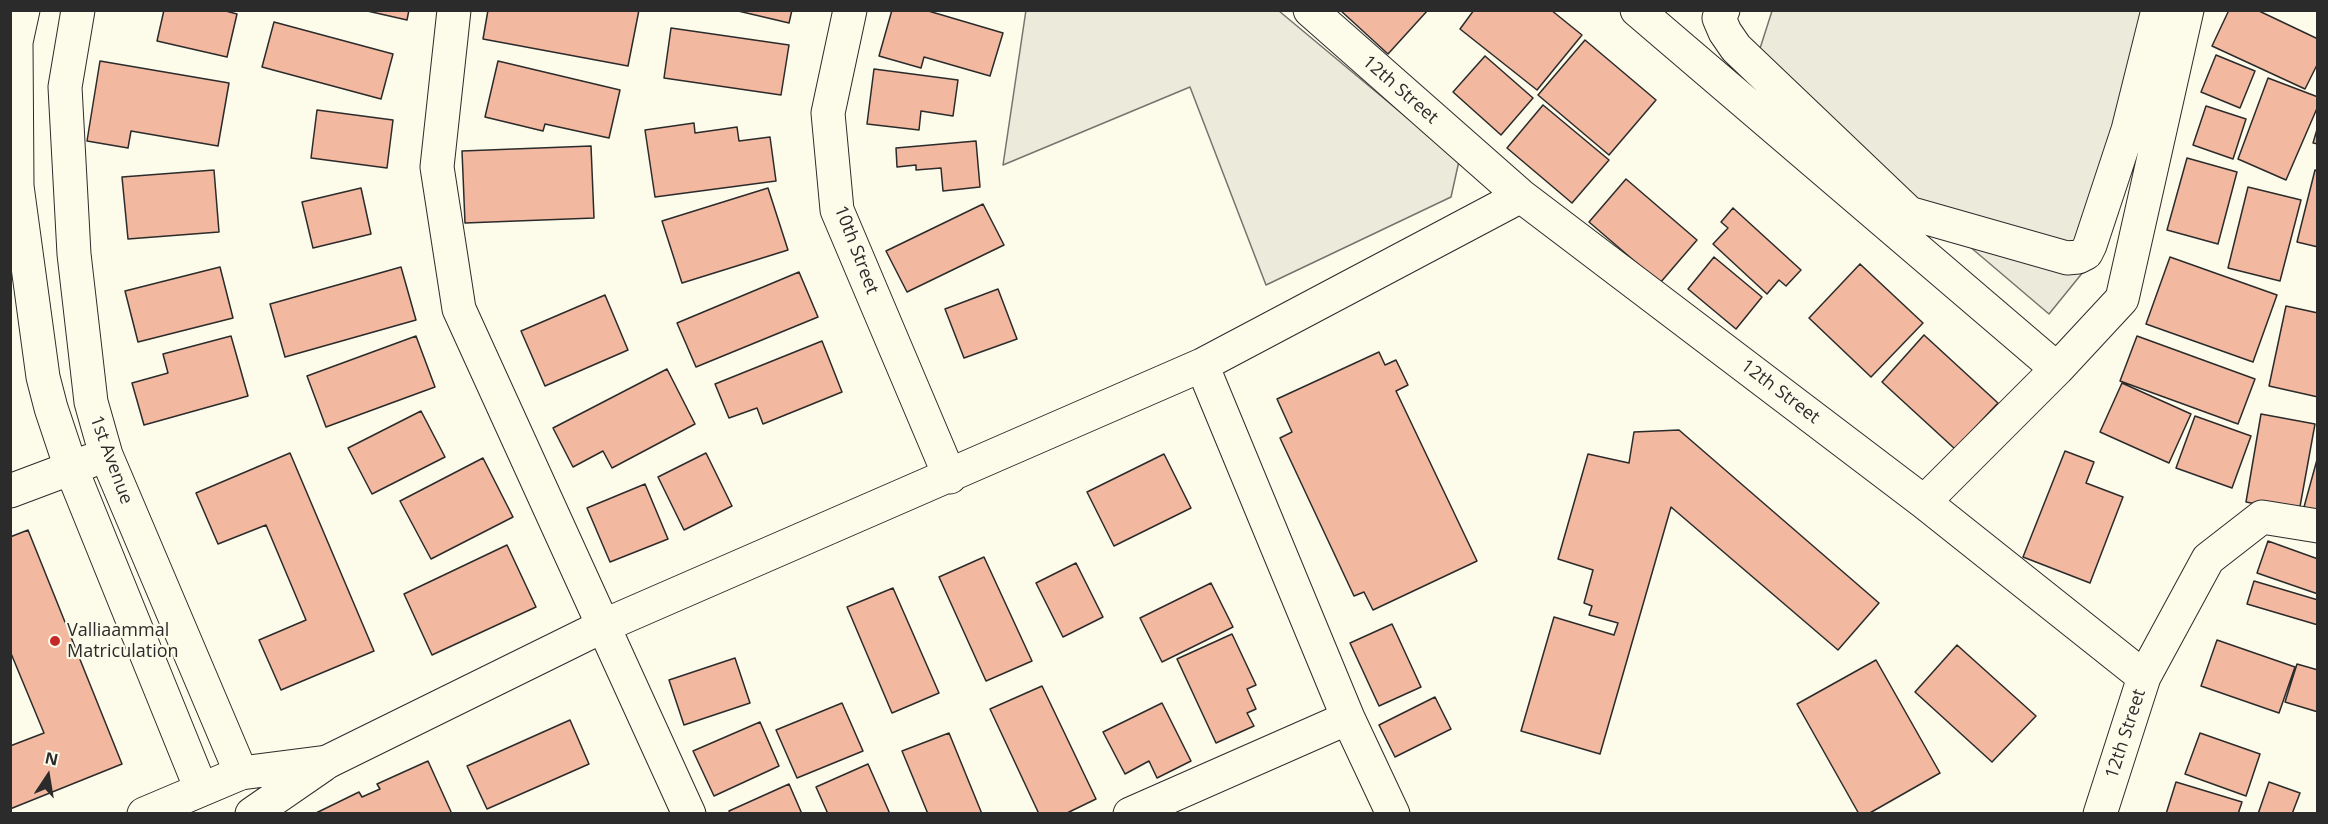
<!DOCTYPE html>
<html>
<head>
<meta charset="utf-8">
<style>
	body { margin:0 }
	#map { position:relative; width:2328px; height:824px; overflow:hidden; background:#fdfbea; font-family:"Open Sans",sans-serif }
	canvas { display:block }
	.frame { position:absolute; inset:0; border:12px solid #2b2b2b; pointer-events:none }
	.north { position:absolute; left:18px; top:746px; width:60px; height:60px; -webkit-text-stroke:4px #fdfbea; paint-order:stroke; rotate:12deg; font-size:16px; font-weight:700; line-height:24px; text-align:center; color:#2b2b2b }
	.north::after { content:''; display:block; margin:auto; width:21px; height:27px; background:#2b2b2b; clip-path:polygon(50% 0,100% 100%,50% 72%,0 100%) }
</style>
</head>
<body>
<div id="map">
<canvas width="2328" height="824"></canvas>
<div class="frame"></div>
<div class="north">N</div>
</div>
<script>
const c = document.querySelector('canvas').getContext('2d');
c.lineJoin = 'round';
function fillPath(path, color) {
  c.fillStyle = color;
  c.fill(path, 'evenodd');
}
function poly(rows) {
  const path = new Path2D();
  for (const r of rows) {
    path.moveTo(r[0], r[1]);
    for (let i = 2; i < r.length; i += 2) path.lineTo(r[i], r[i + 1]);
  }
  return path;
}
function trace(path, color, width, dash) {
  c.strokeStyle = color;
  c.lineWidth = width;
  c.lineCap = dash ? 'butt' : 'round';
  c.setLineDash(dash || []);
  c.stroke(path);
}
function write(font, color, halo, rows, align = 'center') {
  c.font = font + ' "Open Sans",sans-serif';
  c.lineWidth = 4.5;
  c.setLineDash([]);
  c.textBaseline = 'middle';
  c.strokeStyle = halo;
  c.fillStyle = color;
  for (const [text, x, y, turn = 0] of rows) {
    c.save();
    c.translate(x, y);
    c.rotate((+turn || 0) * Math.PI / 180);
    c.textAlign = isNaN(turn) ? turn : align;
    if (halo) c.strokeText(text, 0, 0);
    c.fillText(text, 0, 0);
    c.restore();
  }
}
const green = poly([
	[1026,10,1279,11,1459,161,1451,197,1266,285,1190,87,1003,165,1026,10],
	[1772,11,2152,11,2088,266,2049,314,1755,64,1772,11]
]);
const building = poly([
	[164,10,222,10,237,14,227,57,157,41,164,10],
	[363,10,409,10,407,20,363,10],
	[488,10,639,10,628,66,483,39,488,10],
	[734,10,792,10,789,23,734,10],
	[892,10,925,10,1003,33,990,76,924,57,921,68,879,56,892,10],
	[1340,10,1428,10,1388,54,1340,10],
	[1474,10,1551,10,1582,35,1537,90,1460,29,1474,10],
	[2229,10,2257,10,2318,39,2318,63,2305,89,2212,46,2229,10],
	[274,22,393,54,381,99,262,67,274,22],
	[671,28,789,45,781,95,664,78,671,28],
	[1585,40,1656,100,1609,155,1538,95,1585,40],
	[2216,55,2255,71,2240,108,2201,92,2216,55],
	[1485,56,1533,98,1501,135,1453,92,1485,56],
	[100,61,229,83,218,146,131,131,128,148,87,141,100,61],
	[498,61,620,90,609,138,545,124,543,131,485,117,498,61],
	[874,69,958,80,953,116,921,111,919,130,867,124,874,69],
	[2268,78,2318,97,2318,106,2286,180,2238,159,2268,78],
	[1543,105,1609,160,1572,203,1507,148,1543,105],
	[2206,106,2246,119,2233,159,2193,145,2206,106],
	[317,110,393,120,387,168,311,158,317,110],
	[694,123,695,133,737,127,739,141,770,137,776,181,655,197,645,130,694,123],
	[2318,126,2318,144,2313,143,2318,126],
	[976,141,980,187,943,191,941,168,916,170,916,165,897,167,896,148,976,141],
	[591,146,594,218,465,223,462,151,591,146],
	[2187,158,2237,172,2218,244,2167,230,2187,158],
	[214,170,219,232,128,239,122,177,214,170],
	[2315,170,2318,171,2318,247,2297,242,2315,170],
	[1626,179,1697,240,1660,283,1589,222,1626,179],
	[2248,187,2301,200,2280,281,2228,268,2248,187],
	[361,188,371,234,313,248,302,202,361,188],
	[768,188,788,250,682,283,662,221,768,188],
	[983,204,1004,245,907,292,886,251,983,204],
	[1733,208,1801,270,1786,286,1779,280,1767,294,1713,244,1728,228,1721,222,1733,208],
	[1714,257,1762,297,1736,329,1688,289,1714,257],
	[2170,257,2277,295,2253,362,2146,324,2170,257],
	[1860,264,1923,323,1871,377,1809,318,1860,264],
	[220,267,233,318,138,342,125,291,220,267],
	[401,267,416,320,285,357,270,304,401,267],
	[799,272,818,317,696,367,677,323,799,272],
	[998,289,1017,339,964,358,945,309,998,289],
	[605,295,628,350,545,386,521,331,605,295],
	[2286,306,2318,313,2318,397,2269,386,2286,306],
	[1924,335,1998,403,1955,449,1882,382,1924,335],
	[231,336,248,396,144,425,132,383,168,373,163,354,231,336],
	[416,336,435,387,326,427,307,376,416,336],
	[2137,336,2255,379,2238,424,2120,381,2137,336],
	[822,341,842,392,763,424,757,408,729,418,715,384,822,341],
	[1379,352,1385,365,1396,360,1408,385,1396,391,1477,561,1373,610,1364,592,1354,596,1280,438,1292,432,1277,399,1379,352],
	[667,369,695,424,612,468,603,451,573,467,553,428,667,369],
	[2122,383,2191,414,2169,463,2100,432,2122,383],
	[421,411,445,457,372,494,348,448,421,411],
	[2261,414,2315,424,2299,512,2246,502,2261,414],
	[2195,416,2251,436,2232,488,2176,468,2195,416],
	[1679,430,1879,603,1838,650,1671,507,1600,754,1521,731,1554,617,1614,635,1618,623,1589,615,1592,606,1584,603,1593,570,1558,559,1588,454,1629,463,1634,432,1679,430],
	[2065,451,2094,462,2086,483,2123,497,2090,583,2023,557,2065,451],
	[290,453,374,651,281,690,259,640,306,620,266,525,218,544,196,493,290,453],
	[706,453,732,506,684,530,658,477,706,453],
	[1164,454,1191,508,1114,546,1087,492,1164,454],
	[2318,456,2318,511,2304,507,2318,456],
	[483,458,513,517,431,559,400,501,483,458],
	[645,484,668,539,610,562,587,508,645,484],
	[28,530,122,764,10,809,10,746,44,733,10,651,10,537,28,530],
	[2268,541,2318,559,2318,594,2257,573,2268,541],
	[507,545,536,607,432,655,404,594,507,545],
	[984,557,1032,661,986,681,939,577,984,557],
	[1076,563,1103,617,1063,637,1036,583,1076,563],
	[2254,581,2318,600,2318,625,2247,604,2254,581],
	[1211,583,1233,627,1162,662,1140,618,1211,583],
	[893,588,939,693,892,713,847,607,893,588],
	[1392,624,1421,687,1379,706,1350,643,1392,624],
	[1232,634,1256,685,1247,689,1256,709,1247,713,1254,726,1216,743,1177,659,1232,634],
	[2217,640,2295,667,2279,713,2201,686,2217,640],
	[1957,645,2036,716,1992,762,1915,692,1957,645],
	[735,658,750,703,684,725,669,680,735,658],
	[1876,660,1940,773,1868,814,1859,814,1797,704,1876,660],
	[2297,664,2318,670,2318,712,2285,702,2297,664],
	[1042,686,1096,799,1065,814,1039,814,990,709,1042,686],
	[1435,697,1451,729,1395,757,1379,725,1435,697],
	[842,703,863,751,797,778,776,730,842,703],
	[1162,703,1191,761,1157,778,1149,761,1125,774,1103,732,1162,703],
	[570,720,589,764,487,809,467,766,570,720],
	[760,722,779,766,714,796,693,751,760,722],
	[949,733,982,814,928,814,902,751,949,733],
	[2200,733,2260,754,2246,796,2185,774,2200,733],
	[428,761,452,814,314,814,359,792,362,797,380,789,377,784,428,761],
	[868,764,890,814,828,814,816,787,868,764],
	[2176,782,2242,802,2238,814,2166,814,2176,782],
	[2269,782,2300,793,2292,814,2258,814,2269,782],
	[789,784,802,814,730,814,729,811,789,784]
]);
const minor = poly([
	[23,10,16,42,17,186,43,377,51,408,71,468,201,789],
	[78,10,65,87,74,254,91,402,106,455,241,773],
	[454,10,437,167,459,309,689,814],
	[850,10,828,113,837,210,950,477],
	[1310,10,1521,196,1924,502,2144,677,2100,814],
	[1637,10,2057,369],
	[1723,10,1719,18,1725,32,1736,48,1909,213,2067,258,2078,257,2086,253,2090,245,2128,130,2158,10],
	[1202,365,1348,718,1393,814],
	[10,491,90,461],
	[1924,502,2057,369,2122,299,2187,10],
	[2144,677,2208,559,2262,517,2318,526],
	[327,762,603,626,1202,365,1521,196],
	[1130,814,1348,718]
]);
const major = poly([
	[144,814,241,773,327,762],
	[252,814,323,765]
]);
const markers = [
	[55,641,6,"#c62828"]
];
const streetNames = [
	["12th Street",1400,90,41],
	["10th Street",856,250,69],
	["12th Street",1780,392,37],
	["1st Avenue",111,460,70],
	["12th Street",2126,734,-72]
];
const poiNames = [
	["Valliaammal",67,631],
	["Matriculation",67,652]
];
fillPath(green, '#ecebdb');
trace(green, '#74746e', 1.5);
fillPath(building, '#f2b8a0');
trace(building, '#2b2b2b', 1.5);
trace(minor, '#2b2b2b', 35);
trace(major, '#2b2b2b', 35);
trace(minor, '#fdfbea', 33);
trace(major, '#fdfbea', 33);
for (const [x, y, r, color] of markers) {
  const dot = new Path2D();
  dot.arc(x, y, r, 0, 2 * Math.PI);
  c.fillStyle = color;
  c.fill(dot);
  trace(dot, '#fdfbea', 2);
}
write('18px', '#2b2b2b', '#fdfbea', streetNames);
write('18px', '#2b2b2b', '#fdfbea', poiNames, 'left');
</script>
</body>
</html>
